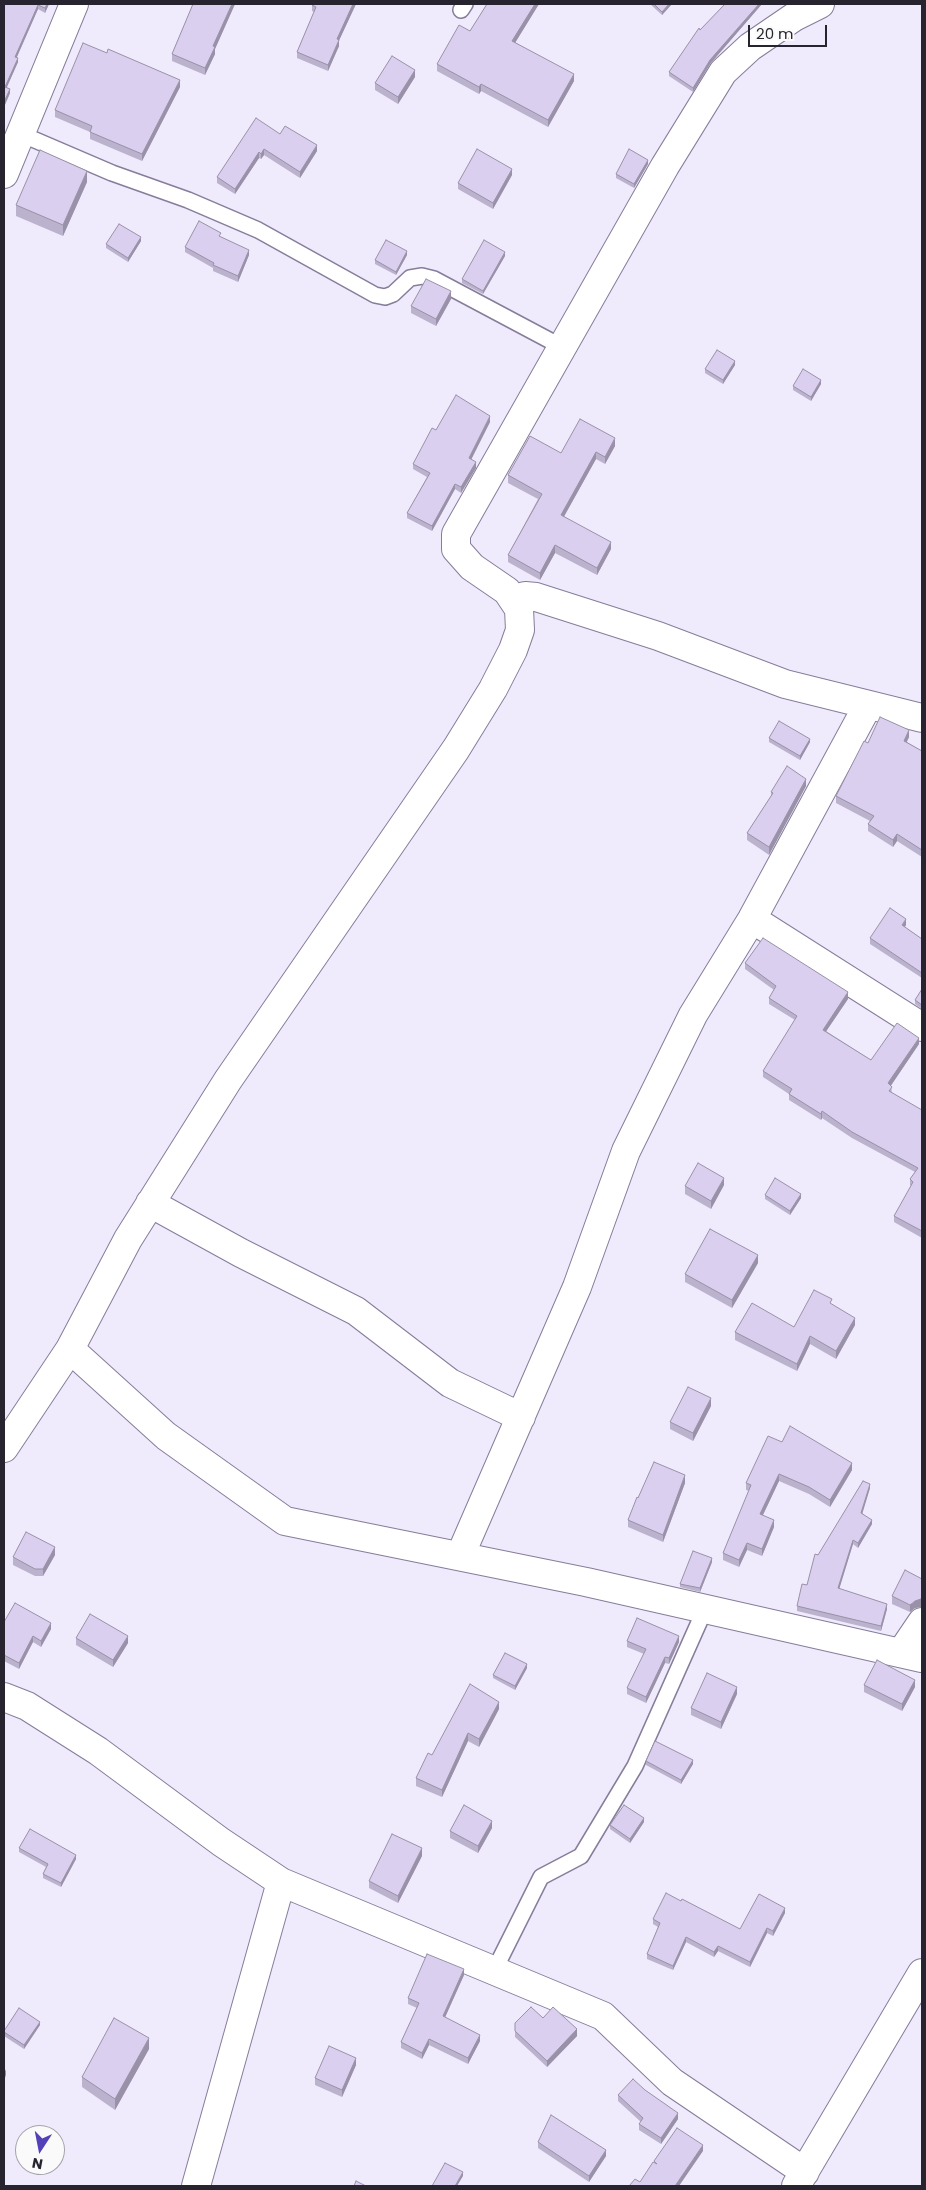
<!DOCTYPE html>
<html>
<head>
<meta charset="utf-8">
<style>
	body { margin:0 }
	#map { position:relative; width:926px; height:2190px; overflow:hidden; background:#f0eafd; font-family:Poppins,sans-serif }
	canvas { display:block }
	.frame { position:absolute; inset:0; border:5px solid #27232f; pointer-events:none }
	.north { position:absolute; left:15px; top:2125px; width:50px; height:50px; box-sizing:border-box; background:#fafafa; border:1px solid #a6a4a9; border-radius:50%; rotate:191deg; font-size:14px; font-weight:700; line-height:20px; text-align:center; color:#27232f }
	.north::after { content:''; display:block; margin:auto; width:18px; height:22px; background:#5341b9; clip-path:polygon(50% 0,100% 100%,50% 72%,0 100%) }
	.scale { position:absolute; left:748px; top:25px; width:79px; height:22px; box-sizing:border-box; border:2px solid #27232f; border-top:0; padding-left:6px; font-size:15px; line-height:18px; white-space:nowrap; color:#27232f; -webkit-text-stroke:4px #fafafa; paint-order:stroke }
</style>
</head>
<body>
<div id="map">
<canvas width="926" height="2190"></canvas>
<div class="frame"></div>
<div class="north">N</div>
<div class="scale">20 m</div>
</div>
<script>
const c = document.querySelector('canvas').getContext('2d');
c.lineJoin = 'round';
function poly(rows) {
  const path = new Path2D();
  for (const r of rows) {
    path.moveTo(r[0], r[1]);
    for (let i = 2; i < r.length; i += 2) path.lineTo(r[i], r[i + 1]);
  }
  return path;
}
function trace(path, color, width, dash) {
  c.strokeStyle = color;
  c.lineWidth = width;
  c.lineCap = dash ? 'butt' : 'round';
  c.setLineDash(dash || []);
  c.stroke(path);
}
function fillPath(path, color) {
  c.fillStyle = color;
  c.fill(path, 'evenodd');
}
const service = poly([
	[461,10,465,4],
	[21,134,112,173,188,200,258,230,375,295,385,297,393,294,410,278,422,276,434,279,562,347],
	[494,1971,541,1877,581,1856,635,1766,705,1609]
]);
const minor = poly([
	[4,174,74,4],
	[513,599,525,596,536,597,658,636,785,684,922,718],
	[752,919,922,1027],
	[150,1203,241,1253,356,1311,450,1383,521,1417],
	[70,1349,128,1239,228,1080,456,749,493,689,513,650,520,630,519,609,507,591,472,567,456,549,456,534,665,166,723,72,750,47,794,17,820,4],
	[4,1448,70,1349,166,1436,285,1521,586,1582,922,1658],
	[460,1556,577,1287,626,1151,693,1015,752,919,868,705],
	[901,1653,922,1622],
	[4,1697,27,1706,98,1751,221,1842,281,1882,603,2016,672,2082,805,2172],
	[196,2186,281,1882],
	[796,2186,922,1973]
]);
const wall = poly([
	[4,4,49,4,45,13,38,9,17,57,18,62,7,87,10,93,4,107],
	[193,4,235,4,215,49,215,54,205,75,172,61,172,54],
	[356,4,339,40,339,46,328,71,297,58,297,52,314,12,312,11,312,5],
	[487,4,539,4,515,42,574,81,548,127,481,91,479,94,437,71,437,64,470,31],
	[650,4,672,4,662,15],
	[725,4,762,4,710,64,693,92,669,76,669,72,700,30],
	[107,53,180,87,142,161,90,139,90,132,55,117,55,110],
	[415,77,398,104,375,90,375,83],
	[280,134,317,151,300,178,264,155,261,159,259,158,235,194,217,183,217,177],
	[648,164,634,188,616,178,616,174],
	[512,175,493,209,458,189,458,183],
	[87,182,63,236,16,216,16,205],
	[221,237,249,255,238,282,213,271,213,268,185,252,185,247],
	[141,241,128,262,106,248,106,244],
	[407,255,396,275,375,264,375,260],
	[505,256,483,294,462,283,462,279],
	[451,299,436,326,411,313,411,306],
	[735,365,723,384,705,373,705,369],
	[821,384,811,401,793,390,793,386],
	[490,422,471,459,476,468,461,493,455,489,432,531,407,518,407,513,427,477,413,469,413,464,436,430],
	[615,446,605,464,596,459,564,516,611,549,597,575,555,553,540,580,508,562,508,555,538,499,508,483,508,475,561,453],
	[909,737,907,742,922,751,922,857,897,841,893,847,868,831,868,824,870,821,836,803,836,796,868,743],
	[769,738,810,742,800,760,769,742],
	[806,786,769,855,747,840,747,833,771,796,771,792],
	[906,925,905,927,922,939,922,978,870,944,870,938],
	[745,963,848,999,826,1031,871,1060,919,1044,891,1085,892,1093,922,1110,922,1238,894,1222,894,1216,911,1186,910,1185,910,1179,915,1172,852,1138,822,1118,821,1120,789,1100,789,1094,763,1077,763,1071,795,1020,769,1004,769,998,774,990,745,969],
	[922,989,922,1009,915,1004,915,1000],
	[724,1185,711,1209,685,1194,685,1186],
	[765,1195,801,1198,790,1215,765,1199],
	[922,1242,922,1252,921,1251,921,1245],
	[758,1263,732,1308,685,1282,685,1274],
	[832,1304,855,1325,836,1359,810,1344,797,1371,735,1340,735,1332,794,1327],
	[711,1406,693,1441,670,1429,670,1422],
	[782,1442,852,1470,830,1507,809,1494,779,1481,763,1515,774,1527,762,1556,747,1550,739,1567,723,1560,723,1553,749,1491,746,1490,746,1483],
	[685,1483,663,1542,628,1527,628,1520,638,1498],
	[870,1488,862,1513,872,1524,858,1548,853,1544,839,1589,887,1609,881,1631,797,1611,797,1606,807,1585,818,1555],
	[55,1555,43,1576,35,1576,13,1565,13,1557],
	[712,1562,700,1592,680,1587,680,1584],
	[892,1596,921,1607,915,1608,910,1612,892,1604],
	[4,1622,51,1629,41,1647,33,1642,19,1669,4,1661],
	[76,1638,128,1643,113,1667,76,1645],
	[627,1641,679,1642,669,1664,665,1663,646,1703,627,1694,627,1688,644,1654,627,1647],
	[527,1668,515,1690,493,1678,493,1675],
	[864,1685,915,1687,902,1711,864,1692],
	[737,1694,721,1729,691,1715,691,1708],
	[499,1709,479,1747,468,1741,442,1797,416,1786,416,1778,432,1755],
	[646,1761,693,1764,681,1784,646,1765],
	[644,1822,630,1843,610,1829,610,1825],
	[492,1828,478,1853,450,1838,450,1831],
	[19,1848,76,1859,61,1887,43,1878,43,1874,46,1867,19,1852],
	[422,1856,398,1903,369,1888,369,1881],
	[785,1913,773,1936,767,1933,750,1967,718,1951,714,1957,686,1942,673,1970,647,1959,647,1954,658,1927,653,1924,653,1919,740,1929],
	[464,1975,445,2017,480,2041,468,2064,429,2045,422,2059,401,2048,401,2042,417,2008,408,2004,408,1998],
	[543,2018,577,2036,547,2067,515,2037,515,2023],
	[40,2025,24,2049,4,2036,4,2031],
	[149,2049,115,2110,82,2087,82,2077],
	[356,2065,342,2097,315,2085,315,2078],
	[618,2095,678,2119,661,2144,639,2130,639,2124,641,2122,618,2101],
	[538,2142,606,2156,589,2182,538,2148]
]);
const shadedWall = poly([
	[47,4,49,4,45,13,45,8],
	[232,4,235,4,215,49,215,54,205,75,205,68,213,46],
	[353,4,356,4,337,45,337,39],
	[535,4,539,4,512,48,512,41],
	[669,4,672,4,662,15,662,12],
	[759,4,762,4,710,64,693,92,693,88,710,60],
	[38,5,38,9,15,61,15,57],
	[339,40,339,46,328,71,328,65],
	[18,58,18,62,5,91,5,87],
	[415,70,415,77,398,104,398,97],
	[574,74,574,81,548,127,548,120],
	[180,80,180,87,142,161,142,154],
	[481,84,481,91,479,94,479,87],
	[10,89,10,93,4,107,4,102],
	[317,145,317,151,300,178,300,172],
	[264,149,264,155,261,159,261,154],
	[259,152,259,158,235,194,235,189],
	[648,160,648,164,634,188,634,184],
	[512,169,512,175,493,209,493,203],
	[87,171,87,182,63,236,63,225],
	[141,237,141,241,128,262,128,258],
	[249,250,249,255,238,282,238,276],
	[407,251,407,255,396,275,396,272],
	[505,252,505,256,483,294,483,291],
	[451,291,451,299,436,326,436,319],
	[735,361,735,365,723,384,723,380],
	[821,380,821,384,811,401,811,397],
	[490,416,490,422,469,464,469,458],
	[615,438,615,446,605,464,605,457],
	[596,452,596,459,561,522,561,515],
	[476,462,476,468,461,493,461,487],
	[455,484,455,489,432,531,432,526],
	[611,542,611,549,597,575,597,568],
	[555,545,555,553,540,580,540,573],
	[909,730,909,737,904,747,904,741],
	[810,739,810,742,800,760,800,756],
	[806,779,806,786,769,855,769,847],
	[897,834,897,841,893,847,893,840],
	[906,919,906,925,902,931,902,925],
	[848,992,848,999,823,1036,823,1030],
	[919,1038,919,1044,888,1090,888,1083],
	[822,1111,822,1118,821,1120,821,1114],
	[724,1178,724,1185,711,1209,711,1201],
	[801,1194,801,1198,790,1215,790,1211],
	[758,1255,758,1263,732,1308,732,1300],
	[855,1318,855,1325,836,1359,836,1351],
	[810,1336,810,1344,797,1371,797,1364],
	[711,1398,711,1406,693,1441,693,1433],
	[852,1463,852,1470,830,1507,830,1500],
	[779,1474,779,1481,760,1521,760,1514],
	[685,1475,685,1483,663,1542,663,1535],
	[870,1484,870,1488,861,1518,861,1513],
	[774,1520,774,1527,762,1556,762,1549],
	[872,1520,872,1524,858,1548,858,1543],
	[853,1540,853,1544,838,1593,838,1588],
	[747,1543,747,1550,739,1567,739,1560],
	[55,1547,55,1555,43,1576,43,1569],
	[712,1558,712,1562,700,1592,700,1588],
	[922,1597,922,1605,921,1607,915,1608,910,1612,910,1605,915,1601],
	[887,1604,887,1609,881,1631,881,1626],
	[51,1623,51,1629,41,1647,41,1641],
	[33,1636,33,1642,19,1669,19,1663],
	[128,1636,128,1643,113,1667,113,1660],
	[679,1636,679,1642,669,1664,669,1658],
	[665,1657,665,1663,646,1703,646,1697],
	[527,1664,527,1668,515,1690,515,1686],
	[915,1680,915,1687,902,1711,902,1704],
	[737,1687,737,1694,721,1729,721,1722],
	[499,1702,499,1709,479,1747,479,1739],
	[468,1733,468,1741,442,1797,442,1790],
	[693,1760,693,1764,681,1784,681,1780],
	[644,1818,644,1822,630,1843,630,1839],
	[492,1821,492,1828,478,1853,478,1846],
	[422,1848,422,1856,398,1903,398,1896],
	[76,1855,76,1859,61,1887,61,1883],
	[785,1908,785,1913,773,1936,773,1931],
	[767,1928,767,1933,750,1967,750,1962],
	[686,1937,686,1942,673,1970,673,1966],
	[718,1946,718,1951,714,1957,714,1952],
	[464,1969,464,1975,443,2022,443,2016],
	[40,2022,40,2025,24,2049,24,2045],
	[577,2029,577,2036,547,2067,547,2061],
	[480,2035,480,2041,468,2064,468,2058],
	[149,2038,149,2049,115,2110,115,2099],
	[429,2039,429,2045,422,2059,422,2053],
	[356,2058,356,2065,342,2097,342,2090],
	[6,2069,6,2075,4,2081,4,2074],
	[678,2113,678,2119,661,2144,661,2138],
	[703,2145,703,2151,679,2186,675,2186],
	[606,2150,606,2156,589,2182,589,2176],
	[463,2172,463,2176,457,2186,455,2186]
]);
const building = poly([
	[4,4,47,4,45,8,38,5,15,57,18,58,5,87,10,89,4,102,4,4],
	[193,4,232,4,213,46,215,47,205,68,172,54,193,4],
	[313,4,353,4,337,39,339,40,328,65,297,52,316,7,312,5,313,4],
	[487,4,535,4,512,41,574,74,548,120,481,84,479,87,437,64,459,25,470,31,487,4],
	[654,4,669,4,662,12,654,4],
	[725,4,759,4,710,60,693,88,669,72,699,28,700,30,725,4],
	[83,43,107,53,108,49,180,80,142,154,90,132,92,126,55,110,83,43],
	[392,56,415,70,398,97,375,83,392,56],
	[256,118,280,134,285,126,317,145,300,172,264,149,261,154,259,152,235,189,217,177,256,118],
	[477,149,512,169,493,203,458,183,477,149],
	[629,149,648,160,634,184,616,174,629,149],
	[40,150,87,171,63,225,16,205,40,150],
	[199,221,221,233,219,236,249,250,238,276,213,265,214,263,185,247,199,221],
	[119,224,141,237,128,258,106,244,119,224],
	[386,240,407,251,396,272,375,260,386,240],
	[484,240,505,252,483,291,462,279,484,240],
	[426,279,451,291,436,319,411,306,426,279],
	[717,350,735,361,723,380,705,369,717,350],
	[803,369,821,380,811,397,793,386,803,369],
	[456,395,490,416,469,458,476,462,461,487,455,484,432,526,407,513,430,473,413,464,432,428,436,430,456,395],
	[580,419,615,438,605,457,596,452,561,515,611,542,597,568,555,545,540,573,508,555,542,494,508,475,530,436,561,453,580,419],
	[880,717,909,730,904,741,922,751,922,850,897,834,893,840,868,824,874,816,836,796,864,741,868,743,880,717],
	[779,721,810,739,800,756,769,738,779,721],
	[787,766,806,779,769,847,747,833,773,793,771,792,787,766],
	[890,908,906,919,902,925,922,939,922,973,870,938,890,908],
	[763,938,848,992,823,1030,871,1060,897,1023,919,1038,888,1083,892,1087,889,1091,922,1110,922,1231,894,1216,913,1182,910,1179,918,1168,852,1132,822,1111,821,1114,789,1094,792,1089,763,1071,797,1016,769,998,776,986,745,963,763,938],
	[922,989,922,1005,915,1000,922,989],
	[698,1163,724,1178,711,1201,685,1186,698,1163],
	[775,1178,801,1194,790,1211,765,1195,775,1178],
	[710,1229,758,1255,732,1300,685,1274,710,1229],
	[814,1290,832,1299,830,1303,855,1318,836,1351,810,1336,797,1364,735,1332,752,1303,794,1327,814,1290],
	[688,1387,711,1398,693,1433,670,1422,688,1387],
	[790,1426,852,1463,830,1500,809,1487,779,1474,760,1514,774,1520,762,1549,747,1543,739,1560,723,1553,751,1485,746,1483,768,1436,782,1442,790,1426],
	[654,1462,685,1475,663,1535,628,1520,637,1497,638,1498,654,1462],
	[863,1481,870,1484,861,1513,872,1520,858,1543,853,1540,838,1588,887,1604,881,1626,797,1606,802,1584,807,1585,815,1554,818,1555,863,1481],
	[26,1532,55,1547,43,1569,35,1569,13,1557,26,1532],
	[693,1551,712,1558,700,1588,680,1584,693,1551],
	[905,1570,922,1579,922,1597,921,1599,915,1601,910,1605,892,1596,905,1570],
	[15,1603,51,1623,41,1641,33,1636,19,1663,4,1655,4,1622,15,1603],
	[90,1614,128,1636,113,1660,76,1638,90,1614],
	[637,1618,679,1636,669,1658,665,1657,646,1697,627,1688,646,1649,627,1641,637,1618],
	[505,1653,527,1664,515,1686,493,1675,505,1653],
	[877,1660,915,1680,902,1704,864,1685,877,1660],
	[707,1673,737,1687,721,1722,691,1708,707,1673],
	[470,1684,499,1702,479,1739,468,1733,442,1790,416,1778,428,1753,432,1755,470,1684],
	[655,1741,693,1760,681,1780,646,1761,655,1741],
	[464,1805,492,1821,478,1846,450,1831,464,1805],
	[624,1805,644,1818,630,1839,610,1825,624,1805],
	[30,1829,76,1855,61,1883,43,1874,48,1864,19,1848,30,1829],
	[392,1834,422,1848,398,1896,369,1881,392,1834],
	[666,1893,681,1901,682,1899,740,1929,759,1894,785,1908,773,1931,767,1928,750,1962,718,1946,714,1952,686,1937,673,1966,647,1954,660,1923,653,1919,666,1893],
	[427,1954,464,1969,443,2016,480,2035,468,2058,429,2039,422,2053,401,2042,419,2003,408,1998,427,1954],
	[531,2007,543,2018,553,2007,577,2029,547,2061,515,2031,515,2023,531,2007],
	[19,2008,40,2022,24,2045,4,2032,4,2031,19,2008],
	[114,2018,149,2038,115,2099,82,2077,114,2018],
	[329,2046,356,2058,342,2090,315,2078,329,2046],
	[633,2079,645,2090,678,2113,661,2138,639,2124,643,2118,618,2095,633,2079],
	[551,2115,606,2150,589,2176,538,2142,551,2115],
	[677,2128,703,2145,675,2186,629,2186,635,2179,640,2182,653,2162,657,2164,654,2161,677,2128],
	[445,2163,463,2172,455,2186,432,2186,445,2163],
	[356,2181,366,2186,354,2186,356,2181]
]);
trace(service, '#867d9a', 18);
trace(minor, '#867d9a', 30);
trace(service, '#fff', 15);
trace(minor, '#fff', 28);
fillPath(wall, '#bbb2ce');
fillPath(shadedWall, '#9991a7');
fillPath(building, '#dacfef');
trace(building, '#9991a7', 1);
</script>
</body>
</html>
